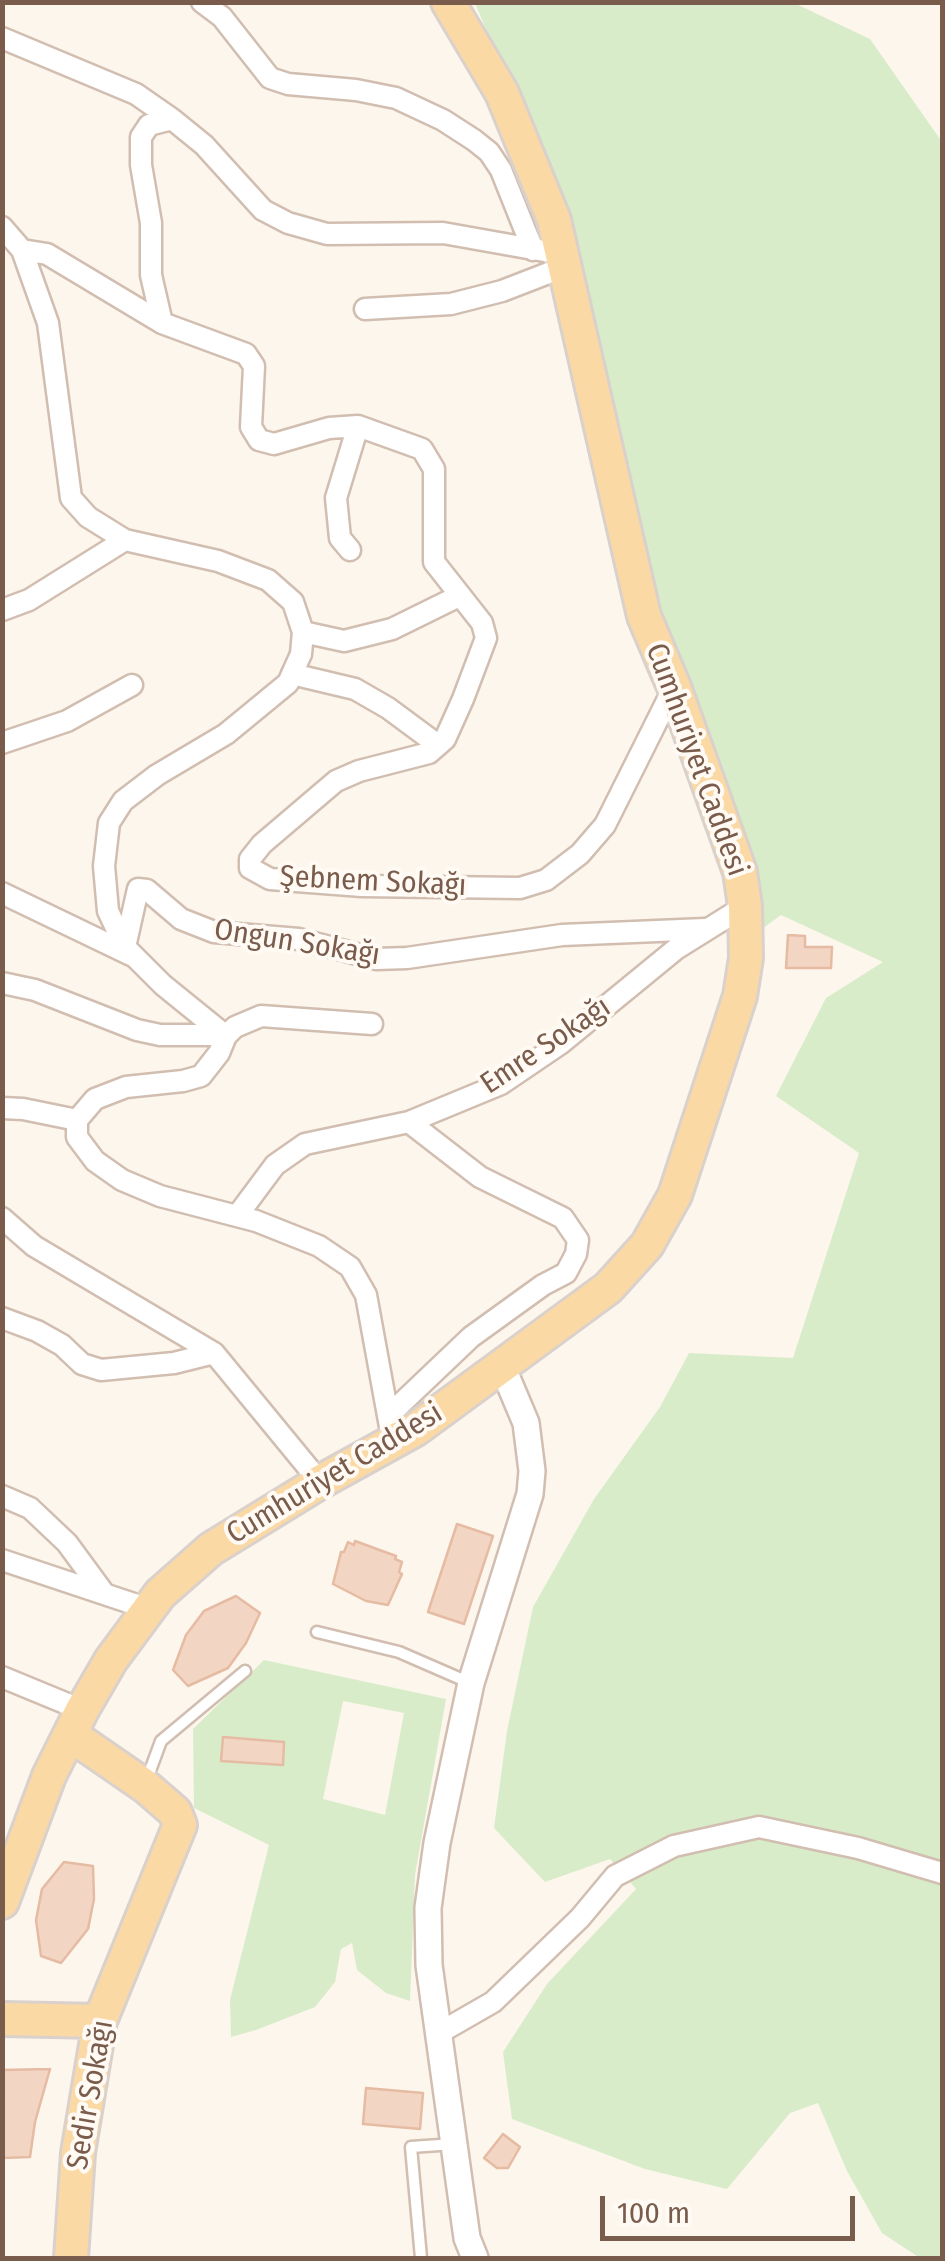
<!DOCTYPE html>
<html>
<head>
<meta charset="utf-8">
<style>
	body { margin:0 }
	#map { position:relative; width:945px; height:2261px; overflow:hidden; background:#fdf6ec; font-family:"Fira Sans Condensed",sans-serif }
	canvas { display:block }
	.frame { position:absolute; inset:0; border:5px solid #7a5c4d; pointer-events:none }
	.scale { position:absolute; left:600px; top:2196px; width:255px; height:45px; box-sizing:border-box; border:5px solid #7a5c4d; border-top:0; padding-left:12px; font-size:30px; line-height:35px; white-space:nowrap; color:#7a5c4d; -webkit-text-stroke:8px #fffaf3; paint-order:stroke }
</style>
</head>
<body>
<div id="map">
<canvas width="945" height="2261"></canvas>
<div class="frame"></div>
<div class="scale">100 m</div>
</div>
<script>
const c = document.querySelector('canvas').getContext('2d');
c.lineJoin = 'round';
function fillPath(path, color) {
  c.fillStyle = color;
  c.fill(path, 'evenodd');
}
function poly(rows) {
  const path = new Path2D();
  for (const r of rows) {
    path.moveTo(r[0], r[1]);
    for (let i = 2; i < r.length; i += 2) path.lineTo(r[i], r[i + 1]);
  }
  return path;
}
function trace(path, color, width, dash) {
  c.strokeStyle = color;
  c.lineWidth = width;
  c.lineCap = dash ? 'butt' : 'round';
  c.setLineDash(dash || []);
  c.stroke(path);
}
function write(font, color, halo, rows, align = 'center') {
  c.font = font + ' "Fira Sans Condensed",sans-serif';
  c.lineWidth = 8;
  c.setLineDash([]);
  c.textBaseline = 'middle';
  c.strokeStyle = halo;
  c.fillStyle = color;
  for (const [text, x, y, turn = 0] of rows) {
    c.save();
    c.translate(x, y);
    c.rotate((+turn || 0) * Math.PI / 180);
    c.textAlign = isNaN(turn) ? turn : align;
    if (halo) c.strokeText(text, 0, 0);
    c.fillText(text, 0, 0);
    c.restore();
  }
}
const green = poly([
	[475,3,794,3,870,39,942,142,942,2258,920,2258,882,2233,847,2171,818,2103,790,2113,727,2189,645,2169,512,2119,503,2052,547,1984,636,1889,610,1859,545,1882,494,1828,507,1731,533,1607,594,1499,660,1407,689,1353,793,1358,859,1153,776,1096,826,998,883,962,781,915,762,929,701,739,649,606,533,142],
	[264,1660,446,1699,415,1875,410,2001,386,1993,357,1970,352,1943,341,1949,335,1982,315,2007,256,2030,231,2037,230,2000,269,1845,194,1808,193,1729],
	[343,1701,404,1713,385,1815,323,1799],
	[223,1738,284,1742,283,1764,222,1761]
]);
const building = poly([
	[788,935,805,936,805,947,832,947,831,968,786,968,788,935],
	[457,1524,493,1536,464,1624,428,1612,457,1524],
	[355,1541,396,1556,395,1559,402,1562,399,1572,402,1574,388,1605,366,1601,333,1584,341,1552,344,1552,348,1542,354,1545,355,1541],
	[236,1596,260,1613,246,1643,228,1668,188,1686,173,1670,186,1635,204,1611,236,1596],
	[223,1737,284,1742,283,1765,221,1761,223,1737],
	[64,1862,93,1866,94,1899,88,1929,61,1963,41,1956,36,1920,42,1889,64,1862],
	[50,2069,35,2122,30,2157,2,2158,2,2070,50,2069],
	[366,2088,423,2093,420,2129,363,2124,366,2088],
	[503,2134,520,2147,508,2168,497,2168,484,2158,503,2134]
]);
const service = poly([
	[317,1632,399,1652,468,1682],
	[147,1779,161,1741,245,1671],
	[421,2258,411,2147,454,2144]
]);
const minor = poly([
	[202,2,222,17,270,78,288,84,356,90,396,98,443,120,474,140,489,152,501,170,533,250],
	[2,38,136,94,172,119],
	[2,227,22,250,48,323,71,498,88,517,125,540,218,561,268,580,293,602,303,632,301,654,288,683,226,734,157,775,123,801,109,823,104,866,108,911,125,947,163,985,226,1036],
	[22,250,47,254,162,323,246,354,254,366,251,427,259,440,274,444,329,428,358,426,422,449,434,469,434,562,482,623,486,638,463,699,445,739,429,753,359,771,336,781,262,844,250,859,250,868,270,879,362,886,520,888,546,880,580,854,605,825,674,687],
	[365,309,451,304,502,291,564,267],
	[162,323,151,275,151,223,141,165,141,137,149,125,172,119,204,145,263,210,288,223,327,234,443,233,561,254],
	[350,550,340,538,336,498,358,426],
	[2,610,29,600,125,540],
	[303,632,344,641,392,629,459,596],
	[292,674,355,689,388,708,438,745],
	[2,743,67,721,132,685],
	[2,893,135,957],
	[125,947,138,889,147,890,181,919,214,932,299,939,376,959,407,958,562,935,705,929],
	[2,983,35,990,137,1030,160,1035,224,1035],
	[372,1024,261,1016,235,1027,226,1036,219,1053,201,1076,183,1081,126,1087,95,1099,77,1120,77,1137,95,1161,122,1180,160,1196,256,1221,319,1246,350,1267,366,1295,393,1443],
	[2,1108,23,1109,77,1120],
	[237,1216,275,1165,305,1144,409,1122,501,1084,560,1044,676,949,745,906],
	[2,1218,34,1246,214,1353,320,1482],
	[2,1318,37,1331,62,1345,82,1364,101,1370,174,1363,214,1353],
	[388,1416,471,1337,543,1285,566,1273,576,1254,578,1240,563,1218,480,1177,409,1122],
	[2,1496,30,1508,67,1543,103,1592],
	[2,1560,149,1609],
	[2,1677,82,1710],
	[439,2033,493,2002,580,1918,615,1876,674,1846,759,1827,858,1848,942,1873]
]);
const tertiary = poly([
	[475,2258,467,2238,429,1965,428,1908,437,1843,471,1683,530,1494,532,1471,526,1423,502,1366]
]);
const primary = poly([
	[2,1902,49,1776,82,1710,111,1660,160,1594,211,1549,320,1482,416,1429,608,1288,647,1245,675,1195,740,996,746,958,745,906,740,872,674,687,644,616,554,220,502,93,448,2],
	[2,2019,100,2021],
	[71,2258,78,2153,100,2021,180,1825,175,1812,145,1786,71,1735]
]);
const streetNames = [
	["Cumhuriyet Caddesi",696,760,70],
	["Şebnem Sokağı",373,882,3],
	["Ongun Sokağı",297,943,9],
	["Emre Sokağı",546,1046,-34],
	["Cumhuriyet Caddesi",335,1474,-31],
	["Sedir Sokağı",91,2095,-80]
];
fillPath(green, '#d8ecc9');
fillPath(building, '#f3d5c3');
trace(building, '#e6bba3', 2.5);
trace(service, '#d1beb0', 15);
trace(minor, '#d1beb0', 25);
trace(tertiary, '#d1beb0', 30);
trace(primary, '#dad1cd', 38);
trace(service, '#fff', 10);
trace(minor, '#fff', 20);
trace(tertiary, '#fff', 25);
trace(primary, '#fbd9a5', 32);
write('30px', '#7a5c4d', '#fffaf3', streetNames);
</script>
</body>
</html>
